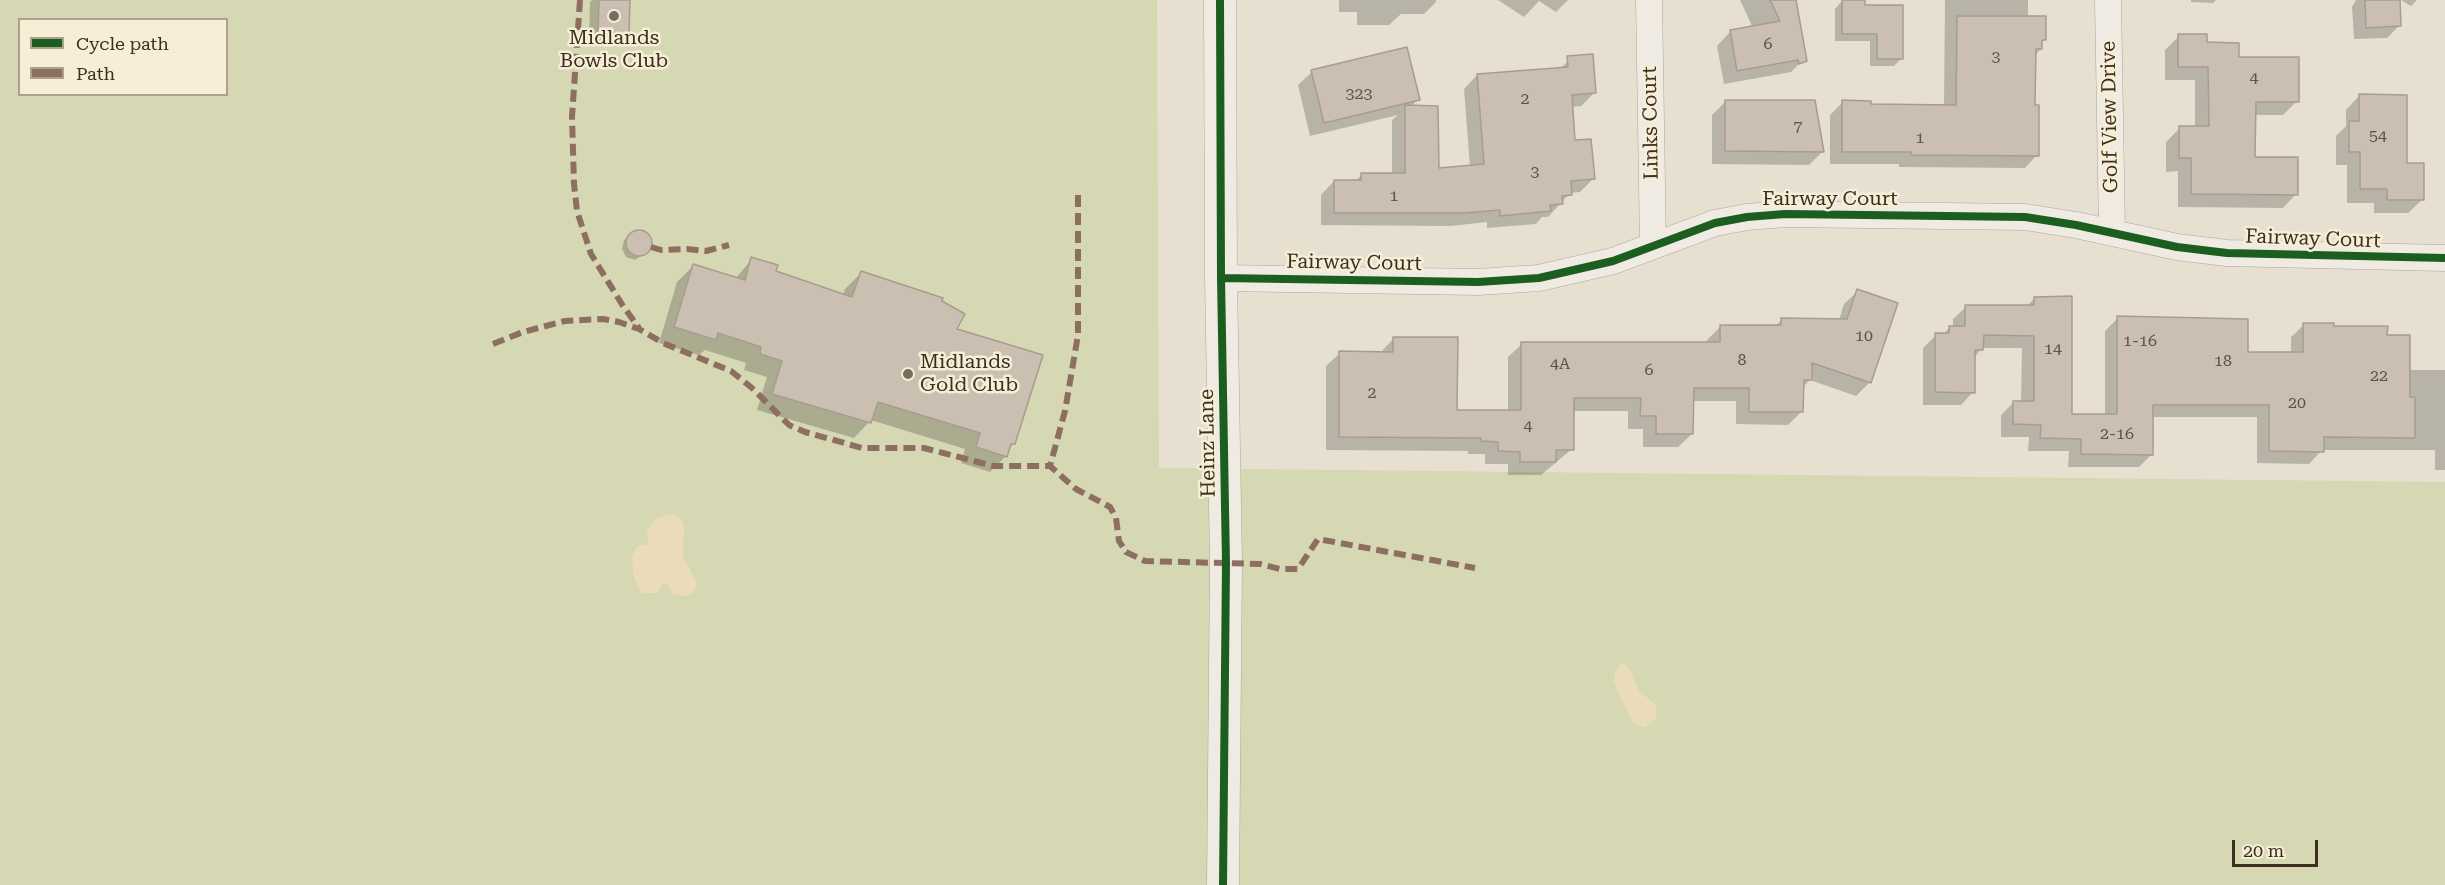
<!DOCTYPE html>
<html>
<head>
<meta charset="utf-8">
<style>
	body { margin:0 }
	#map { position:relative; width:2445px; height:885px; overflow:hidden; background:#e7e0d1; font-family:"Roboto Serif",serif }
	canvas { display:block }
	.legend { position:absolute; left:18px; top:18px; width:210px; height:78px; box-sizing:border-box; background:#f7eed8; border:2px solid #ada18e; margin:0; padding:8px 10px; list-style:none; font-size:18px; color:#3d2e20 }
	.legend li { display:flex; align-items:center; gap:12px; height:30px }
	.legend b { width:30px; border:2px solid #ada18e }
	.scale { position:absolute; left:2232px; top:840px; width:86px; height:27px; box-sizing:border-box; border:3px solid #3d2e20; border-top:0; padding-left:8px; font-size:18px; line-height:21px; white-space:nowrap; color:#3d2e20; -webkit-text-stroke:4px #f7eed8; paint-order:stroke }
</style>
</head>
<body>
<div id="map">
<canvas width="2445" height="885"></canvas>
<ul class="legend">
<li><b style="height:8px;background:#1b5e20"></b>Cycle path</li>
<li><b style="height:8px;background:#8d6e63"></b>Path</li>
</ul>
<div class="scale">20 m</div>
</div>
<script>
const c = document.querySelector('canvas').getContext('2d');
c.lineJoin = 'round';
function fillPath(path, color) {
  c.fillStyle = color;
  c.fill(path, 'evenodd');
}
function poly(rows) {
  const path = new Path2D();
  for (const r of rows) {
    if (r.length === 3) {
      path.moveTo(r[0] + r[2], r[1]);
      path.arc(r[0], r[1], r[2], 0, 2 * Math.PI);
      continue;
    }
    path.moveTo(r[0], r[1]);
    for (let i = 2; i < r.length; i += 2) path.lineTo(r[i], r[i + 1]);
  }
  return path;
}
function trace(path, color, width, dash) {
  c.strokeStyle = color;
  c.lineWidth = width;
  c.lineCap = dash ? 'butt' : 'round';
  c.setLineDash(dash || []);
  c.stroke(path);
}
function write(font, color, halo, rows, align = 'center') {
  c.font = font + ' "Roboto Serif",serif';
  c.lineWidth = 5;
  c.setLineDash([]);
  c.textBaseline = 'middle';
  c.strokeStyle = halo;
  c.fillStyle = color;
  for (const [text, x, y, turn = 0] of rows) {
    c.save();
    c.translate(x, y);
    c.rotate((+turn || 0) * Math.PI / 180);
    c.textAlign = isNaN(turn) ? turn : align;
    if (halo) c.strokeText(text, 0, 0);
    c.fillText(text, 0, 0);
    c.restore();
  }
}
const green = poly([
	[0,0,1157,0,1159,468,2445,482,2445,885,0,885],
	[20,20,226,20,226,94,20,94]
]);
const sand = poly([
	[669,514,678,516,684,524,683,556,696,581,696,588,692,593,686,596,673,594,667,584,662,584,657,593,643,593,639,589,633,575,632,557,635,550,638,546,648,544,647,531,656,519],
	[1621,664,1626,665,1631,672,1638,690,1656,705,1656,718,1645,728,1633,723,1619,694,1614,681,1615,672]
]);
const shadow = poly([
	[592,0,629,0,628,32,619,41,589,40,590,2],
	[1339,0,1436,0,1436,2,1424,14,1401,14,1389,25,1357,25,1357,12,1339,12],
	[1498,0,1568,0,1556,12,1539,1,1524,17],
	[1740,0,1798,0,1795,2,1805,58,1791,72,1724,84,1717,46,1730,32,1753,28],
	[1945,0,2028,0,2028,18,2044,40,2041,43,2041,49,2034,56,2033,106,2037,155,2025,168,1899,167,1899,164,1830,164,1830,115,1843,102,1870,106,1944,106],
	[2191,0,2216,0,2213,3,2191,2],
	[2356,0,2398,0,2400,25,2387,38,2354,39,2352,7],
	[2401,0,2417,0,2411,6],
	[1842,1,1863,7,1902,58,1894,66,1870,66,1870,41,1835,41,1835,9],
	[2179,36,2206,44,2237,58,2297,101,2283,115,2255,115,2254,158,2296,194,2283,208,2178,207,2178,171,2166,172,2166,142,2180,128,2195,128,2195,80,2165,80,2165,50],
	[1568,61,1594,93,1581,106,1571,107,1574,142,1593,179,1580,192,1570,193,1548,217,1542,217,1536,224,1487,228,1487,222,1450,226,1321,225,1321,195,1334,181,1355,181,1362,175,1392,175,1392,120,1398,115,1310,136,1298,85,1312,72,1418,99,1411,107,1437,170,1470,167,1464,89,1477,75,1560,69],
	[2359,96,2422,200,2408,213,2374,213,2374,203,2347,203,2347,165,2336,165,2336,136,2346,126,2346,110],
	[1726,101,1823,151,1809,165,1712,164,1712,115],
	[638,230,647,233,651,242,648,251,635,260,626,257,622,249,624,240],
	[752,259,774,272,843,295,845,289,861,273,955,330,1014,443,1007,450,1006,456,990,472,961,463,965,449,871,420,854,438,757,410,767,377,744,370,746,363,705,350,699,355,659,343,677,282,693,266,735,279],
	[1858,291,1896,304,1869,383,1856,396,1810,380,1802,388,1802,411,1788,425,1736,424,1736,401,1692,401,1692,434,1678,447,1643,447,1643,429,1628,429,1628,411,1572,411,1572,449,1541,475,1508,475,1508,464,1485,464,1485,454,1468,454,1468,451,1326,450,1326,366,1340,353,1380,353,1394,338,1456,411,1508,411,1508,357,1522,344,1707,344,1707,340,1721,326,1775,326,1782,320,1839,320,1844,304],
	[2035,298,2070,415,2105,415,2105,331,2118,318,2247,354,2291,353,2291,337,2304,325,2386,336,2408,370,2445,370,2445,470,2435,470,2435,450,2322,450,2309,464,2257,463,2257,417,2152,417,2152,454,2139,467,2068,467,2069,451,2028,451,2029,437,2001,437,2001,415,2014,402,2021,402,2022,348,1982,348,1974,358,1973,392,1961,405,1923,405,1923,348,1936,335,1942,335,1950,327,1953,327,1953,319,1966,307,2026,307]
]);
const building = poly([
	[599,0,630,0,629,33,598,32,599,0],
	[1770,0,1796,0,1807,61,1799,64,1798,60,1737,71,1730,30,1780,21,1770,0],
	[1842,0,1865,0,1865,5,1903,5,1903,59,1877,59,1877,34,1842,34,1842,0],
	[2365,0,2400,0,2401,26,2366,28,2365,0],
	[1957,16,2046,16,2046,40,2042,40,2042,49,2036,49,2035,105,2039,105,2039,156,1911,155,1911,152,1842,152,1842,100,1871,101,1871,104,1956,105,1957,16],
	[2178,34,2207,34,2207,42,2239,43,2239,57,2299,57,2299,102,2256,102,2255,157,2298,157,2298,195,2191,194,2191,158,2179,158,2179,126,2209,126,2208,67,2178,67,2178,34],
	[1407,47,1420,100,1324,123,1311,70,1407,47],
	[1593,54,1596,93,1572,95,1575,140,1591,139,1595,179,1571,181,1572,195,1562,196,1563,204,1550,205,1551,211,1500,216,1500,210,1464,213,1334,213,1334,180,1361,180,1361,173,1405,173,1405,105,1438,106,1439,168,1484,164,1477,74,1568,67,1567,56,1593,54],
	[2359,94,2407,95,2407,163,2424,163,2424,200,2387,200,2387,189,2360,189,2360,152,2349,152,2349,121,2359,121,2359,94],
	[1725,100,1815,100,1824,152,1725,151,1725,100],
	[639,243,13],
	[751,257,778,265,776,271,852,297,861,271,943,298,942,301,965,314,957,329,1043,355,1015,444,1011,444,1007,457,976,447,980,433,878,402,871,423,772,394,782,361,760,354,761,347,718,333,716,340,674,327,693,264,745,280,751,257],
	[1857,289,1898,303,1871,383,1812,363,1812,380,1804,380,1803,412,1749,412,1749,388,1694,388,1693,434,1656,434,1656,416,1640,416,1641,398,1574,398,1574,450,1556,450,1556,462,1520,462,1520,452,1498,451,1498,442,1481,441,1481,438,1339,437,1339,351,1393,352,1393,337,1458,337,1457,410,1521,410,1521,342,1720,342,1720,325,1781,325,1781,318,1847,319,1857,289],
	[2072,296,2072,414,2117,414,2117,316,2248,319,2248,352,2303,352,2303,323,2334,323,2334,326,2388,326,2387,335,2410,335,2410,397,2415,397,2415,438,2324,437,2324,452,2269,451,2269,405,2153,405,2153,455,2081,454,2081,439,2040,438,2041,425,2013,424,2013,401,2034,401,2034,336,1984,335,1983,350,1975,350,1975,393,1935,392,1935,333,1949,333,1949,326,1965,326,1965,305,2034,305,2034,297,2072,296]
]);
const minor = poly([
	[1649,0,1653,246],
	[2108,0,2112,233],
	[1221,278,1478,282,1539,278,1613,261,1715,223,1747,217,1785,214,2025,217,2076,225,2177,247,2227,253,2445,258]
]);
const tertiary = poly([
	[1220,0,1221,278,1226,563,1223,885]
]);
const quiet = poly([
	[580,0,572,117,574,184,577,211,591,254,623,306,639,328],
	[1078,195,1078,335,1065,411,1050,466,1076,489,1110,507,1116,518,1119,541,1126,552,1145,561,1260,564,1280,569,1298,569,1318,539,1475,568],
	[651,247,661,250,687,249,706,251,729,245],
	[493,344,523,332,565,321,603,319,619,322,639,329,663,343,731,371,752,388,789,425,805,432,862,448,924,448,993,466,1050,466]
]);
const cycleway = poly([
	[1220,0,1221,278,1226,563,1223,885],
	[1221,278,1478,282,1539,278,1613,261,1715,223,1747,217,1785,214,2025,217,2076,225,2177,247,2227,253,2445,258]
]);
const markers = [
	[614,16,6,"#786c5e"],
	[908,374,6,"#786c5e"]
];
const numberNames = [
	["6",1768,44],
	["3",1996,57],
	["4",2254,78],
	["323",1359,94],
	["2",1525,99],
	["7",1798,126],
	["54",2378,136],
	["1",1920,138],
	["3",1535,172],
	["1",1394,196],
	["10",1864,336],
	["1-16",2140,341],
	["14",2053,349],
	["8",1742,360],
	["18",2223,361],
	["4A",1560,364],
	["6",1649,370],
	["22",2379,376],
	["2",1372,393],
	["20",2297,403],
	["4",1528,426],
	["2-16",2117,434]
];
const poiNames = [
	["Midlands",614,38],
	["Bowls Club",614,61],
	["Midlands",920,362,"left"],
	["Gold Club",920,385,"left"]
];
const streetNames = [
	["Golf View Drive",2110,117,-91],
	["Links Court",1651,123,-91],
	["Fairway Court",1830,199],
	["Fairway Court",2313,239,2],
	["Fairway Court",1354,263,1],
	["Heinz Lane",1208,443,-91]
];
fillPath(green, '#d6d7b3');
fillPath(sand, '#eadcb9');
fillPath(shadow, '#0003');
fillPath(building, '#cbbfb2');
trace(building, '#a89c90', 1.5);
trace(minor, '#ada599', 27);
trace(tertiary, '#ada599', 33);
trace(minor, '#efebe3', 26);
trace(tertiary, '#efebe3', 32);
trace(quiet, '#8d6e63', 6, [12, 6]);
trace(cycleway, '#1b5e20', 8);
for (const [x, y, r, color] of markers) {
  const dot = new Path2D();
  dot.arc(x, y, r, 0, 2 * Math.PI);
  c.fillStyle = color;
  c.fill(dot);
  trace(dot, '#f7eed8', 2);
}
write('16px', '#605244', null, numberNames);
write('20px', '#3d2e20', '#f7eed8', poiNames);
write('20px', '#3d2e20', '#f7eed8', streetNames);
</script>
</body>
</html>
